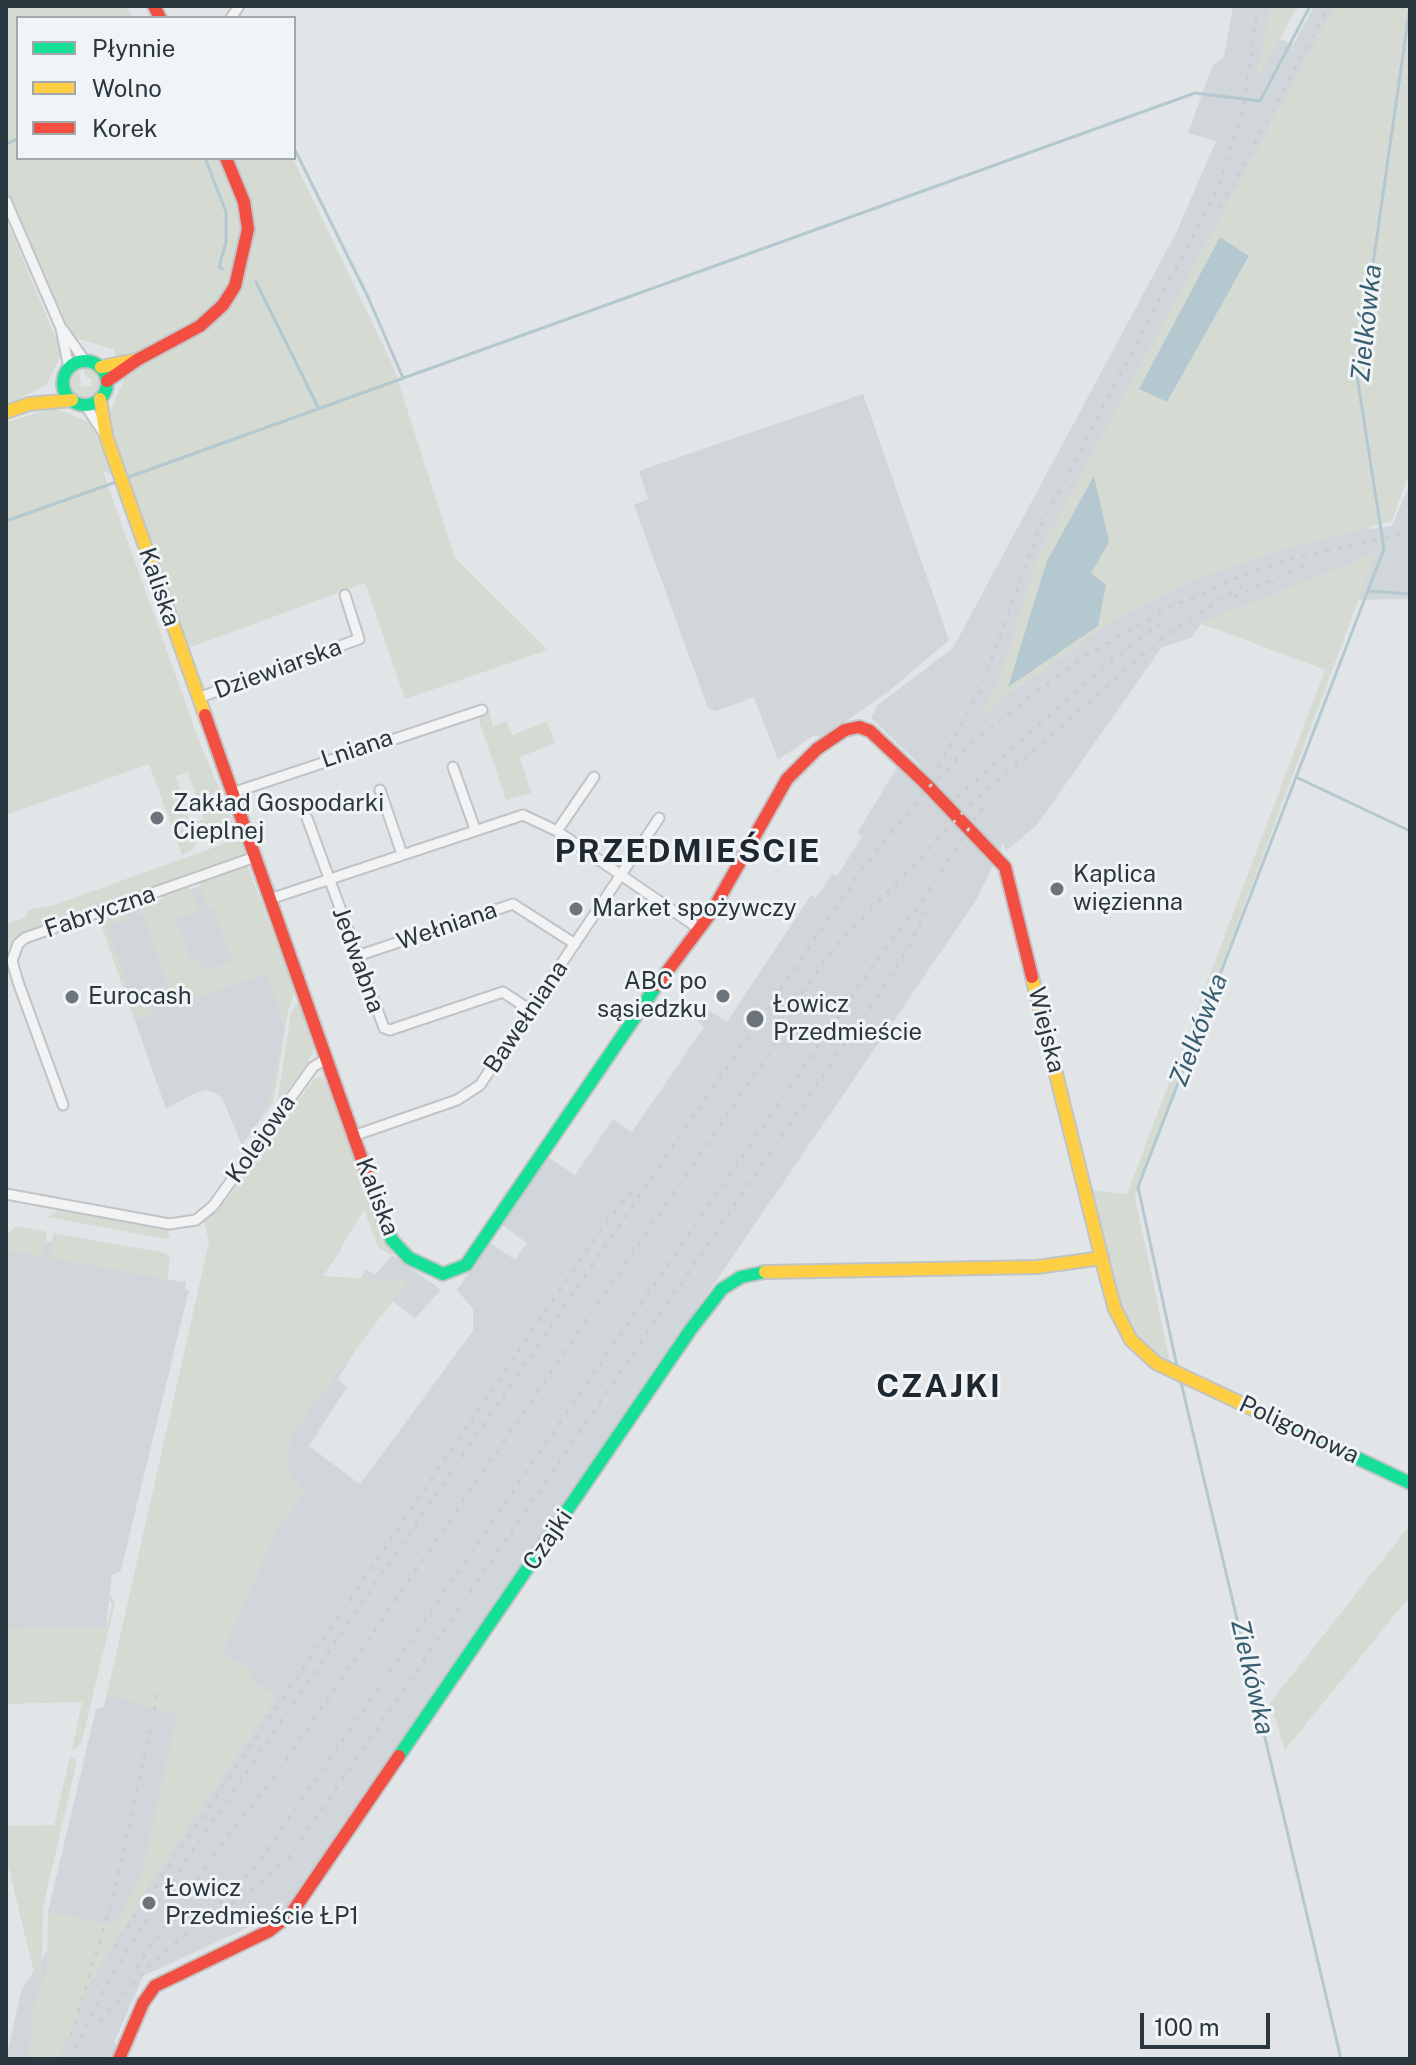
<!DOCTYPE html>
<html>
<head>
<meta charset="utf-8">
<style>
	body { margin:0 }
	#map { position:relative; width:1416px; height:2065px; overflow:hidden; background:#e2e5e7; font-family:"Public Sans",sans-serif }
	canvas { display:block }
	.frame { position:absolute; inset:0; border:8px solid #2b373f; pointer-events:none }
	.legend { position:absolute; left:16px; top:16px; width:280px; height:144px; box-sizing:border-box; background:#f1f4f6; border:2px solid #a2a8ad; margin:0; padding:10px 14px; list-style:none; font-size:24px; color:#2b373f }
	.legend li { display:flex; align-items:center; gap:16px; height:40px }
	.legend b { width:40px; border:2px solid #a2a8ad }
	.scale { position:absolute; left:1140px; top:2013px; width:130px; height:36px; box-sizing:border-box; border:4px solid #2b373f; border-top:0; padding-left:10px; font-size:24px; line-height:28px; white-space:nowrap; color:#2b373f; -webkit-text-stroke:6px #f1f4f6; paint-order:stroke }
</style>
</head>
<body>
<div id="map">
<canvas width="1416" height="2065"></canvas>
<div class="frame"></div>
<ul class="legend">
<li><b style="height:10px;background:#16e098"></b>Płynnie</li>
<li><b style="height:10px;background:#ffcf43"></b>Wolno</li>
<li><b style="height:10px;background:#f24e42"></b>Korek</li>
</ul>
<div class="scale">100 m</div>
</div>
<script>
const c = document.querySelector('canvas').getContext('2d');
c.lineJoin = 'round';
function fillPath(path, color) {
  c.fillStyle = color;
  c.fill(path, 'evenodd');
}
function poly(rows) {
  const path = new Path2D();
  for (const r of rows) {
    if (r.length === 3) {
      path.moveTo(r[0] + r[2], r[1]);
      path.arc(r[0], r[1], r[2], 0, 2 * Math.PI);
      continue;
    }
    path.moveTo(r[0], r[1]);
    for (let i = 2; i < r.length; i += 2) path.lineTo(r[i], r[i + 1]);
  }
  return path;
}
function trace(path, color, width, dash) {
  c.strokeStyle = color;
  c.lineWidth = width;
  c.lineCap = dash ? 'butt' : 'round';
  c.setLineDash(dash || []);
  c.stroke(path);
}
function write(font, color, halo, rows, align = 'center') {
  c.font = font + ' "Public Sans",sans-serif';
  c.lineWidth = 6;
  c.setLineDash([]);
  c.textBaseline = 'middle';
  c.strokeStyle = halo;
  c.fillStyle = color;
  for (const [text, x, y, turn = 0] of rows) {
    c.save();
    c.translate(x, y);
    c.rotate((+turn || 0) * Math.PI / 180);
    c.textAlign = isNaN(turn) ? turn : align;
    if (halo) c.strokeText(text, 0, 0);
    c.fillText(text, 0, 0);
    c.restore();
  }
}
const built = poly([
	[1233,6,1280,6,1277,37,1293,45,1314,6,1377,6,1233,219,1113,444,1344,395,1369,529,1392,526,1410,484,1410,599,1305,601,1216,629,1201,624,1191,638,1162,647,1037,825,1006,851,1003,844,977,899,286,1910,143,1976,114,2043,122,2045,117,2059,6,2059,21,1991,50,1946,56,1914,48,1912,96,1709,104,1707,107,1694,115,1697,263,1248,343,1246,323,1276,358,1283,366,1269,375,1275,392,1255,441,1290,415,1318,387,1297,338,1379,347,1387,309,1446,360,1484,473,1331,473,1309,457,1290,490,1242,515,1260,527,1243,502,1225,548,1157,575,1175,613,1119,632,1132,704,1027,697,1021,705,1008,727,1022,811,895,816,898,832,874,837,876,862,837,857,833,898,766,912,779,921,766,871,718,878,705,953,648,1176,233,1216,141,1188,133,1212,67,1224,56],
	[863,394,949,640,889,691,822,738,814,735,778,760,754,697,716,711,708,708,634,505,648,499,639,471],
	[232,875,285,1025,270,1106,242,1145,222,1098,215,1093,207,1090,195,1093,166,1109,100,921],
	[6,1225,8,1234,169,1263,167,1279,186,1282,185,1289,189,1290,121,1570,112,1575,106,1628,6,1629]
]);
const green = poly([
	[6,6,127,6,132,18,18,18,18,158,293,158,394,368,455,558,548,650,405,699,365,583,186,649,130,487,132,485,106,421,125,377,113,349,71,337,6,189],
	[1270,6,1298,6,1256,81],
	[1335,6,1410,6,1410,471,1392,521,1279,550,1188,582,1114,621,1010,693,975,724,995,690,1038,556,1053,526],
	[1221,237,1249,257,1166,402,1140,389],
	[1094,478,1109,542,1091,573],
	[6,219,62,353,46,386,6,404],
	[83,368,94,371,100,381,97,392,86,398,75,394,71,387,73,375,79,369,81,387,91,386,92,380,85,376],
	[54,408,89,422,101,445,111,475,103,470,108,486,201,746,237,830,213,840,205,838,197,821,204,819,188,772,176,776,196,842,194,849,182,855,149,764,6,815,6,422],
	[1376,553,1135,1197,1170,1362,1144,1345,1118,1300,1092,1190,1127,1194,1325,670,1200,623],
	[489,711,493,726,507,721,512,735,547,721,555,743,520,757,531,793,506,800,477,715],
	[240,838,246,852,243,856,16,937,6,951,6,924,26,917,28,910,54,905],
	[247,864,295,992,288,1011,273,1103,266,1113,285,1025,266,973,135,1020,130,1007,135,1005,134,997,145,993,155,1012,171,1006,169,1002,173,1000,143,915,137,916,136,909,163,899,162,893,182,887,191,889,199,911,176,919,190,959,198,957,204,971,232,961,213,907,207,908,199,883],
	[128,911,128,918,107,927,127,985,123,987,100,921],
	[299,1000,314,1049,306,1066,272,1110,277,1103,291,1013],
	[321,1077,327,1084,383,1239,393,1253,391,1255,378,1247,364,1210,323,1276,408,1281,292,1433,286,1471,306,1491,279,1525,222,1653,254,1671,250,1678,277,1697,148,1887,92,1981,59,2059,28,2059,34,2003,47,1972,48,1912,115,1925,142,1873,177,1715,107,1694,209,1242,204,1221,229,1196,314,1079],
	[58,1210,167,1230,170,1236,166,1239,43,1216,51,1216],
	[16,1226,47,1232,43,1257,6,1250,7,1234],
	[53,1233,166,1253,170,1260,167,1279,50,1258],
	[1410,1525,1410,1596,1285,1750,1270,1703],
	[107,1597,112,1597,115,1604,81,1744,72,1750,82,1702,6,1704,6,1629,106,1628,112,1604],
	[70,1756,77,1761,43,1907,42,1971,37,1984,6,1858,6,1826,54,1825]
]);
const water = poly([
	[1220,237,1249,256,1167,402,1139,389],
	[1094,476,1109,542,1091,573,1106,585,1098,626,1008,687,1047,561]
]);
const stream = poly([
	[6,144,18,139],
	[294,148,368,297,403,378],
	[205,158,226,212,226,242,219,267,223,269],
	[256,282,319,409],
	[126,478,1195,93,1260,101,1310,6],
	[6,521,119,481],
	[1370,591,1410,594],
	[1298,778,1410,831],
	[1177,1366,1138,1187,1384,549,1357,376,1410,6],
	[1180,1378,1341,2059]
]);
const street = poly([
	[231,18,239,6],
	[6,201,61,328,69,368],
	[63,330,85,361],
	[85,405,105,435],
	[198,698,359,639,345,595],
	[453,767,475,829],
	[380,790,402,854],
	[232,793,482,710],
	[307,818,384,1028,390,1030,503,992,530,1010],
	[557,831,594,777],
	[270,899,523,815,557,831,698,928],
	[357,956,513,904,575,944],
	[63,1105,18,982,12,961,18,944,25,938,255,857],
	[353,1136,457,1100,480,1085,659,818],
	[6,1194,169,1224,196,1220,213,1206,313,1067,326,1059]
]);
const fast = poly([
	[85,383,22],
	[380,1211,392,1240,409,1258,443,1274,466,1265,657,985],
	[1272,1418,1410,1483],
	[399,1756,691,1329,722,1289,741,1277,765,1272]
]);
const slow = poly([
	[101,367,136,360],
	[100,399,106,436,205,715],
	[6,412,29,404,72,400],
	[1032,977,1107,1280,1115,1309,1131,1340,1156,1363,1272,1418],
	[765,1272,1037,1267,1102,1258]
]);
const jam = poly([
	[154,6,160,18],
	[107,381,137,360,200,326,223,305,235,286,248,229,244,202,226,158],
	[205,715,380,1211],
	[657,985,711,913,787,779,817,749,845,730,859,727,870,731,926,784,1005,867,1032,977],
	[119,2059,143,2003,155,1986,269,1931,291,1914,399,1756]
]);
const rail = poly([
	[1220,207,1329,6],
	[1234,597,1307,564],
	[938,767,981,688,1039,529,1216,192,1243,111,1258,6],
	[957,797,1119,655,1164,621],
	[213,1855,273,1779,768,1055,802,993,830,953,969,806,1170,632,1242,586],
	[231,1904,264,1880,290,1856,307,1831,878,995,908,948,928,907],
	[114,1947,604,1225,634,1188],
	[136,1968,207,1865],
	[100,2021,151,1964,223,1901,260,1861,885,948,917,909,986,802],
	[71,2035,113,1898,158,1692],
	[71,2059,108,1981,156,1905,865,865,929,787,974,742,1030,696,1090,653,1167,609,1244,575,1296,557,1410,533]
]);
const markers = [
	[157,818,8,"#6b747a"],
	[1057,889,8,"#6b747a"],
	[576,909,8,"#6b747a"],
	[723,996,8,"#6b747a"],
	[72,997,8,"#6b747a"],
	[755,1019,10,"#6b747a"],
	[149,1903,8,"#6b747a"]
];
const streetNames = [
	["Kaliska",159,587,71],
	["Dziewiarska",278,669,-20],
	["Lniana",357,749,-19],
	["Fabryczna",100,912,-19],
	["Wełniana",447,926,-19],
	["Jedwabna",358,960,70],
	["Bawełniana",526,1017,-56],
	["Wiejska",1046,1030,76],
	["Kolejowa",261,1139,-55],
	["Kaliska",377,1197,69],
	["Poligonowa",1299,1430,25],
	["Czajki",548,1540,-56]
];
const poiNames = [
	["Zakład Gospodarki",173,804],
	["Cieplnej",173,832],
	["Kaplica",1073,875],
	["więzienna",1073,903],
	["Market spożywczy",592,909],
	["ABC po",707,982,"right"],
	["sąsiedzku",707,1010,"right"],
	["Eurocash",88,997],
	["Łowicz",773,1005],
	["Przedmieście",773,1033],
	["Łowicz",165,1889],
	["Przedmieście ŁP1",165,1917]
];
const waterNames = [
	["Zielkówka",1367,323,-84],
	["Zielkówka",1199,1030,-69],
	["Zielkówka",1252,1677,77]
];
const districtNames = [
	["PRZEDMIEŚCIE",688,852],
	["CZAJKI",939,1387]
];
fillPath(built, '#d1d6da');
fillPath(green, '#d5dbd3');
fillPath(water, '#b4c8cf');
trace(stream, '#b4c8cf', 3);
trace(street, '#c1c3c5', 13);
trace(fast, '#c1c3c5', 16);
trace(slow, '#c1c3c5', 16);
trace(jam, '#c1c3c5', 16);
trace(street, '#f2f3f4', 9);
trace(fast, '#16e098', 12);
trace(slow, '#ffcf43', 12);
trace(jam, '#f24e42', 12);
trace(rail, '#cbcdcf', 3, [4, 8]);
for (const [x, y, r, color] of markers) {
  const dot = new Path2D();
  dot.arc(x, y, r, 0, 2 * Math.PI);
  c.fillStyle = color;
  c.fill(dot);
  trace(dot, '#f1f4f6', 3);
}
write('24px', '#2b373f', '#f1f4f6', streetNames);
write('24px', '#2b373f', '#f1f4f6', poiNames, 'left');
write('italic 26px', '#395e6f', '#f1f4f6', waterNames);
c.letterSpacing = '2px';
write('bold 32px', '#1d2830', '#f1f4f6', districtNames);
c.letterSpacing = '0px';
</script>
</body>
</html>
